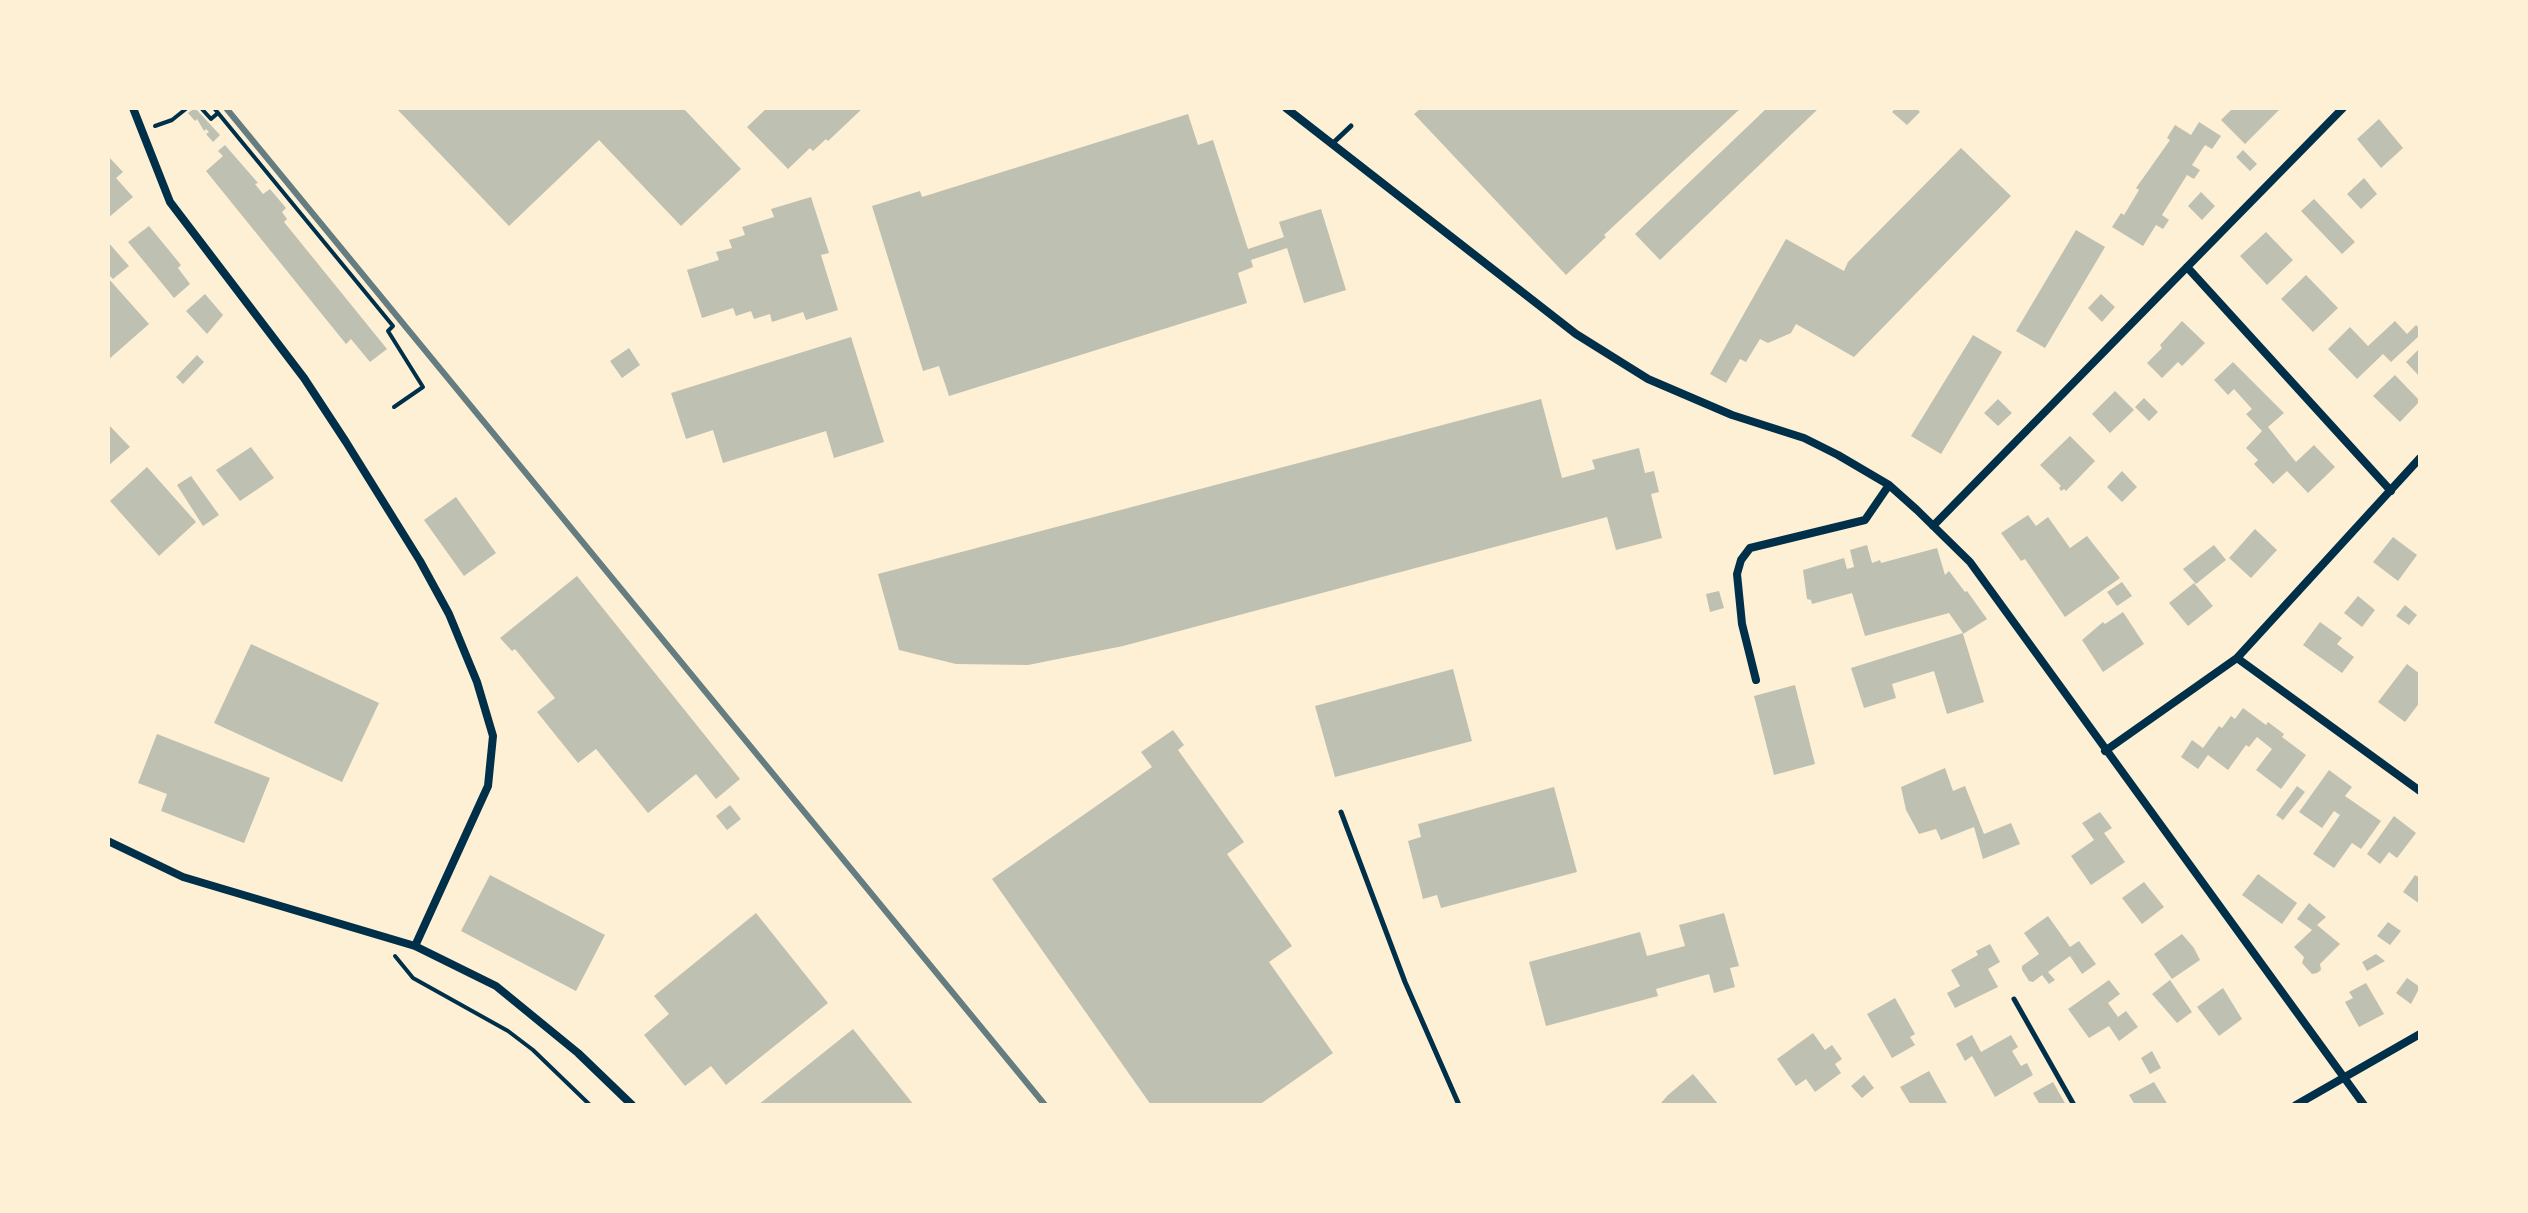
<!DOCTYPE html>
<html>
<head>
<meta charset="utf-8">
<style>
	body { margin:0 }
	#map { position:relative; width:2528px; height:1213px; overflow:hidden; background:#fdf0d5; font-family:Mulish,sans-serif }
	canvas { display:block }
	.frame { position:absolute; inset:0; border:110px solid #fdf0d5; pointer-events:none }
</style>
</head>
<body>
<div id="map">
<canvas width="2528" height="1213"></canvas>
<div class="frame"></div>
</div>
<script>
const c = document.querySelector('canvas').getContext('2d');
c.lineJoin = 'round';
function fillPath(path, color) {
  c.fillStyle = color;
  c.fill(path, 'evenodd');
}
function poly(rows) {
  const path = new Path2D();
  for (const r of rows) {
    path.moveTo(r[0], r[1]);
    for (let i = 2; i < r.length; i += 2) path.lineTo(r[i], r[i + 1]);
  }
  return path;
}
function trace(path, color, width, dash) {
  c.strokeStyle = color;
  c.lineWidth = width;
  c.lineCap = dash ? 'butt' : 'round';
  c.setLineDash(dash || []);
  c.stroke(path);
}
const building = poly([
	[195,108,220,135,213,142,206,134,209,132,206,129,204,131,197,119,195,121,188,113],
	[396,108,683,108,741,169,681,226,599,140,509,226],
	[767,108,863,108,828,141,826,139,813,151,810,148,788,169,747,127],
	[1421,108,1741,108,1604,235,1606,237,1566,275,1414,114],
	[1767,108,1819,108,1660,260,1635,234],
	[1896,108,1916,108,1920,112,1907,125,1892,112],
	[2233,108,2281,108,2245,144,2221,120],
	[1188,114,1198,145,1213,140,1248,249,1284,237,1279,222,1321,209,1346,290,1304,303,1287,248,1251,260,1253,267,1238,273,1247,303,949,396,939,366,923,371,872,206,920,191,922,197],
	[2379,119,2403,148,2381,168,2357,139],
	[2199,122,2221,136,2212,149,2205,145,2192,165,2200,170,2194,179,2187,175,2162,215,2169,220,2163,229,2156,225,2143,246,2112,227,2121,213,2124,215,2139,190,2136,188,2170,140,2167,138,2175,125,2191,135],
	[225,145,258,183,255,184,263,194,270,189,286,208,282,212,287,219,284,222,387,349,370,362,351,339,346,344,206,171,223,156,218,151],
	[1961,148,2011,196,1854,357,1796,324,1791,333,1768,343,1760,339,1746,362,1740,359,1726,383,1710,374,1786,239,1844,271,1848,262],
	[2243,150,2257,164,2250,171,2236,157],
	[108,156,123,172,116,178,133,197,108,218],
	[2364,178,2377,194,2361,209,2347,194],
	[2201,192,2215,206,2202,220,2188,206],
	[811,197,829,253,821,255,838,310,806,320,803,312,772,322,770,314,754,319,751,311,736,316,733,308,702,318,687,270,719,260,716,252,732,248,729,240,745,235,742,227,774,217,771,209],
	[2314,199,2355,242,2342,254,2301,211],
	[149,226,181,265,178,268,190,284,174,298,128,242],
	[2076,230,2105,247,2045,348,2016,331],
	[2266,232,2293,260,2267,285,2240,256],
	[108,242,129,266,113,279,108,274],
	[2306,275,2338,308,2313,332,2281,299],
	[108,278,149,324,108,360],
	[205,294,223,315,207,334,186,311],
	[2101,294,2115,307,2102,322,2088,308],
	[2182,321,2205,343,2182,366,2178,362,2162,378,2147,363,2162,348,2160,345],
	[2395,321,2407,334,2416,325,2420,329,2420,335,2391,362,2383,354,2357,379,2328,349,2350,327,2368,346],
	[1973,335,2002,352,1941,454,1911,436],
	[851,337,884,442,834,458,826,431,723,463,713,430,686,439,671,393],
	[629,348,640,365,622,378,610,361],
	[2420,348,2420,377,2406,362],
	[197,355,204,362,183,384,176,377],
	[2233,362,2284,413,2268,427,2291,456,2296,462,2314,445,2335,467,2308,493,2287,471,2273,484,2254,464,2258,460,2246,448,2262,431,2246,414,2252,409,2234,389,2228,395,2214,380],
	[2395,375,2420,401,2400,422,2373,396],
	[2115,391,2134,410,2110,433,2092,414],
	[2144,398,2158,412,2149,421,2135,407],
	[1541,399,1562,478,1595,469,1592,460,1639,448,1645,473,1654,471,1659,492,1651,494,1662,538,1616,550,1607,517,1123,646,1028,665,956,664,899,650,878,574],
	[1998,399,2012,413,1998,426,1984,413],
	[108,424,130,447,108,466],
	[2070,436,2095,461,2066,491,2064,489,2061,491,2059,488,2061,486,2040,465],
	[251,447,274,478,240,501,216,470],
	[147,467,196,522,159,556,110,501],
	[2122,471,2137,487,2122,502,2107,487],
	[191,476,219,515,203,526,177,485],
	[456,497,496,553,464,576,424,520],
	[2028,515,2036,526,2048,517,2070,548,2087,536,2120,578,2065,617,2025,559,2021,561,2001,533],
	[2255,529,2277,550,2251,578,2229,558],
	[2393,537,2417,555,2398,581,2373,562],
	[1867,545,1872,563,1880,560,1881,563,1937,548,1945,575,1949,571,1965,592,1967,591,1987,619,1963,634,1984,702,1947,714,1934,671,1892,684,1896,698,1864,708,1851,668,1963,633,1949,613,1865,636,1852,593,1812,604,1811,600,1807,599,1803,570,1844,558,1847,569,1854,567,1850,550],
	[2214,545,2226,560,2196,584,2183,569],
	[577,576,740,779,716,799,696,774,648,813,596,749,578,763,537,712,555,698,515,649,512,651,500,638],
	[2122,582,2132,596,2117,606,2107,592],
	[2194,583,2213,606,2188,626,2169,603],
	[1719,591,1724,608,1710,612,1706,594],
	[2358,596,2375,610,2362,627,2344,613],
	[2405,605,2417,615,2409,625,2396,616],
	[2123,612,2144,644,2103,672,2082,640,2103,622,2105,624],
	[2320,622,2342,638,2337,644,2354,657,2342,673,2303,645],
	[251,644,379,703,342,782,214,723],
	[2407,664,2420,674,2420,702,2405,722,2378,702],
	[1453,669,1472,741,1335,777,1315,706],
	[1795,685,1815,764,1774,775,1754,696],
	[2243,708,2266,725,2268,722,2284,734,2282,737,2306,755,2281,789,2256,770,2272,749,2257,737,2249,747,2246,745,2228,770,2208,755,2198,769,2181,757,2192,740,2203,748,2219,726,2222,728,2231,716,2235,719],
	[1173,730,1184,745,1178,750,1244,842,1227,854,1292,946,1269,962,1333,1053,1259,1105,1151,1105,992,879,1152,767,1141,752],
	[157,734,270,778,244,843,161,811,167,794,138,783],
	[1945,768,1953,791,1965,786,1984,834,2011,823,2020,844,1983,859,1974,827,1941,840,1936,829,1919,834,1906,810,1901,787],
	[2329,770,2352,787,2345,796,2381,821,2361,849,2352,843,2334,868,2313,854,2340,815,2334,811,2322,828,2299,812],
	[2297,786,2305,792,2283,820,2276,815],
	[1554,787,1577,872,1441,908,1437,895,1423,899,1408,841,1421,837,1418,824],
	[730,805,741,819,727,830,716,816],
	[2100,812,2112,828,2104,833,2125,862,2091,885,2071,856,2094,840,2082,823],
	[2394,816,2416,833,2397,858,2389,852,2380,864,2367,854],
	[2258,874,2297,903,2282,924,2242,895],
	[490,875,605,935,576,991,461,931],
	[2415,875,2420,878,2420,904,2403,892],
	[2144,882,2164,907,2142,924,2122,898],
	[2309,903,2326,917,2317,925,2340,944,2320,964,2321,970,2317,973,2312,974,2302,963,2304,957,2294,947,2312,930,2297,919],
	[756,913,828,1003,726,1085,711,1066,685,1086,644,1035,669,1014,654,996],
	[1724,913,1739,966,1730,968,1735,987,1714,993,1709,974,1656,989,1658,996,1546,1026,1529,962,1640,932,1647,956,1685,946,1679,925],
	[2048,916,2070,947,2079,941,2096,964,2082,974,2070,956,2048,972,2055,980,2049,984,2042,975,2033,982,2029,981,2022,970,2022,966,2039,954,2024,933],
	[2388,922,2401,931,2390,945,2377,936],
	[2182,934,2194,948,2200,960,2172,979,2154,954],
	[1990,944,2000,962,1988,969,1998,987,1955,1008,1947,993,1960,986,1951,970,1978,955,1976,951],
	[2376,954,2385,961,2367,971,2362,962],
	[2407,978,2420,987,2411,1004,2396,993],
	[2109,980,2120,994,2108,1003,2118,1017,2126,1011,2138,1027,2119,1041,2109,1026,2089,1038,2068,1009],
	[2170,980,2192,1012,2177,1023,2152,994],
	[2366,983,2384,1014,2359,1027,2345,1002,2353,998,2349,992],
	[2223,988,2242,1019,2219,1036,2197,1007],
	[1895,998,1915,1034,1910,1037,1915,1045,1892,1058,1867,1014],
	[853,1029,914,1105,758,1105],
	[1813,1033,1825,1050,1832,1045,1842,1059,1835,1064,1841,1073,1815,1092,1806,1079,1796,1086,1777,1059],
	[1972,1035,1981,1052,2011,1035,2018,1047,2012,1051,2021,1066,2027,1063,2033,1075,1995,1097,1972,1056,1965,1061,1956,1044],
	[2152,1051,2161,1068,2150,1074,2141,1058],
	[1929,1071,1948,1105,1911,1105,1900,1087],
	[1693,1074,1719,1105,1662,1105,1661,1103,1668,1095],
	[1864,1075,1874,1088,1862,1098,1851,1086],
	[2053,1082,2066,1105,2040,1105,2033,1093],
	[2154,1082,2168,1105,2135,1105,2129,1095]
]);
const path = poly([
	[201,108,211,119,218,113],
	[214,108,393,326,388,331,423,387,394,407],
	[155,126,172,120,187,108],
	[395,956,413,978,508,1031,533,1050,590,1105]
]);
const service = poly([
	[1332,144,1351,126],
	[1341,812,1405,982,1459,1105],
	[2014,999,2074,1105]
]);
const minor = poly([
	[133,108,170,202,304,378,346,442,420,561,449,614,477,682,493,736,488,786,415,946],
	[1286,108,1576,334,1648,379,1732,415,1804,438,1838,455,1889,485,1917,510,1970,562,2364,1105],
	[2187,267,2391,491],
	[1933,526,2343,108],
	[2237,658,2420,791],
	[1756,680,1742,624,1737,574,1741,560,1750,548,1865,520,1889,485],
	[2105,751,2237,658,2420,458],
	[108,841,183,877,415,946,496,986,578,1053,632,1105],
	[2296,1105,2420,1034]
]);
const rail = poly([
	[226,108,1045,1105]
]);
fillPath(building, '#bec0b2');
trace(path, '#003049', 4);
trace(service, '#003049', 5);
trace(minor, '#003049', 8);
trace(rail, '#657d81', 6);
</script>
</body>
</html>
